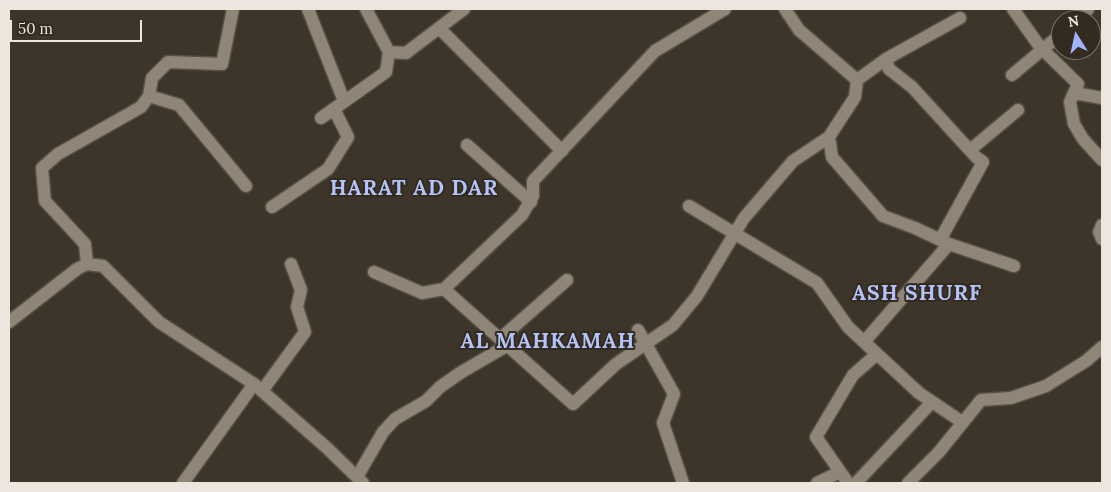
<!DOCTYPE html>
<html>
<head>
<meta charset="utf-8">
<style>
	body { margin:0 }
	#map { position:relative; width:1111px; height:492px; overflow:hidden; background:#3d3529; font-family:Lora,serif }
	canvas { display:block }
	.frame { position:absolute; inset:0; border:10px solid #ece6df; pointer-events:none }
	.north { position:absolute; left:1051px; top:10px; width:50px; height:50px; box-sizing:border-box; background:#332b1f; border:1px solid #7d766c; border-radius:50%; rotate:350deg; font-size:14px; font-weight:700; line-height:20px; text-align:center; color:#ece6df }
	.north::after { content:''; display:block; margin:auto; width:18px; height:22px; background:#a0b3fd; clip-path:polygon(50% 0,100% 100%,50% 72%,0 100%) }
	.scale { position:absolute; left:10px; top:20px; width:132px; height:22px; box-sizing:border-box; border:2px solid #ece6df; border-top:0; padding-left:6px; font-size:15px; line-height:18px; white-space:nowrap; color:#ece6df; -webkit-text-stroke:4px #332b1f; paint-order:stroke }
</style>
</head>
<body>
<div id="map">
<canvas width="1111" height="492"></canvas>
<div class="frame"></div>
<div class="north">N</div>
<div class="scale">50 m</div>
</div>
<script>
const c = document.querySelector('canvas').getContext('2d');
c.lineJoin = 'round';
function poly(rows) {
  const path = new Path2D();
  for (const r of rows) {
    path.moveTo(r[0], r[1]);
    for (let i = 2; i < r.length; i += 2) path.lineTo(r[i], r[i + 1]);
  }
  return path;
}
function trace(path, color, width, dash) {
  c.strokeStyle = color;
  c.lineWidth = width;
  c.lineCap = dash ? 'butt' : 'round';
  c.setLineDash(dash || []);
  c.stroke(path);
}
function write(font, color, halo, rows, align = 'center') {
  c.font = font + ' Lora,serif';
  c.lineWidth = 4;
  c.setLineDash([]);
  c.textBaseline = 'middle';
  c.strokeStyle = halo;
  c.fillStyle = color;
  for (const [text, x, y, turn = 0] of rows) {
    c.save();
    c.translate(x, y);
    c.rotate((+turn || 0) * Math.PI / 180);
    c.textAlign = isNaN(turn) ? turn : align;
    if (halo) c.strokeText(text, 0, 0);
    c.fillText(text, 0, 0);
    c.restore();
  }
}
const minor = poly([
	[308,9,344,101],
	[785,9,799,30,857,80,855,97,829,137,832,157,883,216,915,228,949,244,1014,266],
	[1013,9,1040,47,1078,84,1070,102,1074,124,1083,139,1102,160],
	[1076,20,1088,9],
	[439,28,562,151],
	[389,52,406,53,464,9],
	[886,59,889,69,912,87,976,157,983,162,940,240],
	[1012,75,1061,34],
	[857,80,886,59,960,18],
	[1074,93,1102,98],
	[149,96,179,105,246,186],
	[321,118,386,72,389,52,366,9],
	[467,145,531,202],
	[970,150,1018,110],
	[689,206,817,283,848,327,919,393,962,422],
	[272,207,328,169,348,137,334,109],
	[1102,225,1099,232,1102,239],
	[87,264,85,244,45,201,42,168,58,154,141,107,149,96,152,78,168,62,222,64,233,9],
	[374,272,422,293,444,289,522,215,533,196,533,181,655,51,725,9],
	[444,289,573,404,616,364,673,325,697,296,744,218,793,161,829,137],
	[9,322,77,269,87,264,103,266,159,322,254,384,327,448,363,483],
	[638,330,674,394,663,423,683,483],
	[501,338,567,280],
	[864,342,949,244],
	[262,391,305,332,297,307,301,290,291,264],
	[357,477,383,432,395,419,426,401,440,387,460,373,508,345],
	[183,483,254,384],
	[817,483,840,472],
	[848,483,816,437,853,375,877,354],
	[856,483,932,402],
	[908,483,939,452,981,400,1011,398,1046,386,1086,361,1102,347]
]);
const districtNames = [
	["HARAT AD DAR",414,189],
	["ASH SHURF",917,294],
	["AL MAHKAMAH",548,342]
];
trace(minor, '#585147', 15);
trace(minor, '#908678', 12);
c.letterSpacing = '1px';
write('bold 21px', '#b4c4fb', '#332b1f', districtNames);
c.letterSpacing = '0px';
</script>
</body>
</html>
